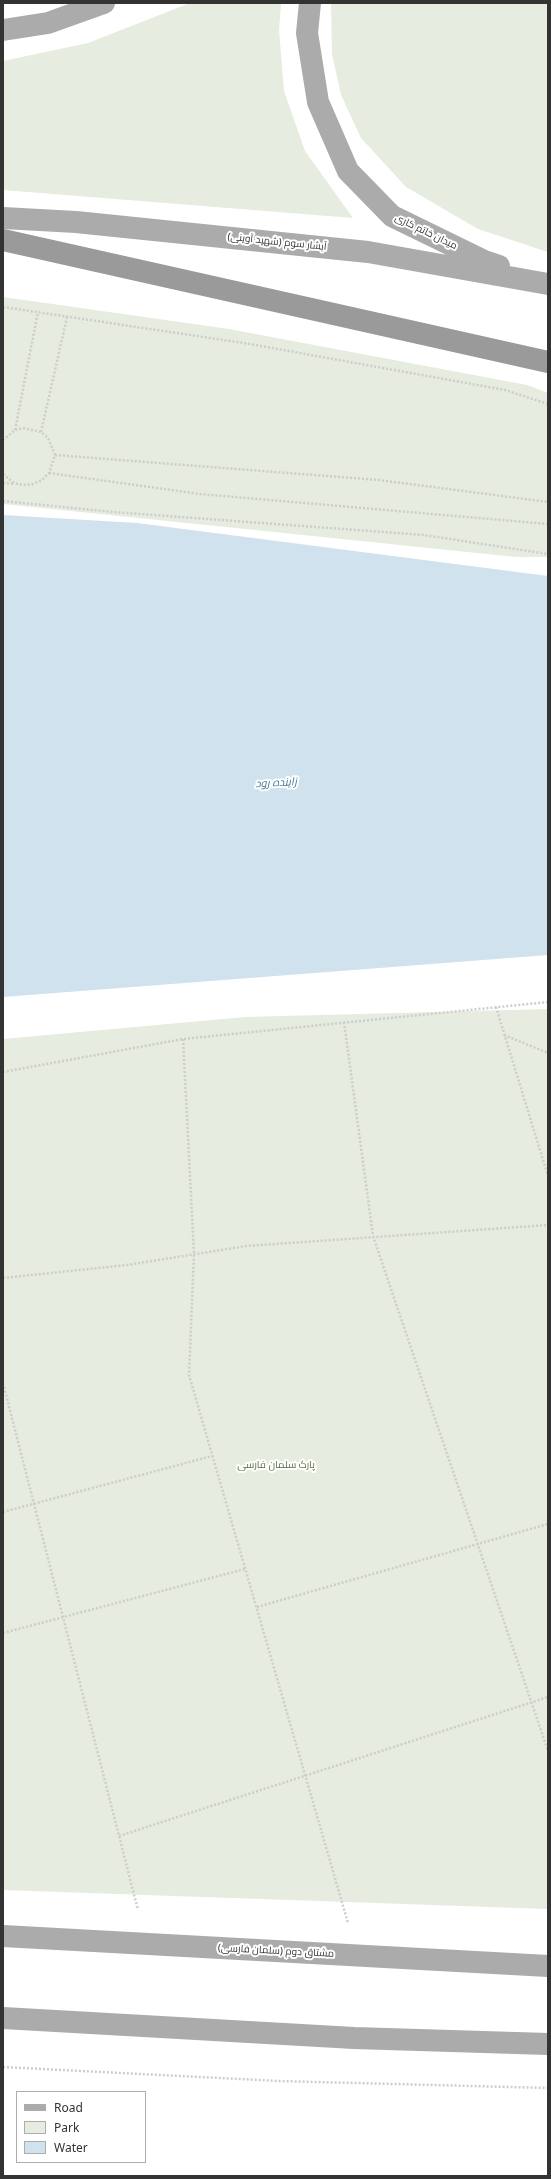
<!DOCTYPE html>
<html>
<head>
<meta charset="utf-8">
<style>
	body { margin:0 }
	#map { position:relative; width:551px; height:2179px; overflow:hidden; background:#fff; font-family:"Noto Sans",sans-serif }
	canvas { display:block }
	.frame { position:absolute; inset:0; border:4px solid #333; pointer-events:none }
	.legend { position:absolute; left:16px; top:2091px; width:130px; height:72px; box-sizing:border-box; background:#fff; border:1px solid #adadad; margin:0; padding:5px 7px; list-style:none; font-size:12px; color:#333 }
	.legend li { display:flex; align-items:center; gap:8px; height:20px }
	.legend b { width:20px; border:1px solid #adadad }
</style>
</head>
<body>
<div id="map">
<canvas width="551" height="2179"></canvas>
<div class="frame"></div>
<ul class="legend">
<li><b style="height:5px;background:#ababab"></b>Road</li>
<li><b style="height:11px;background:#e6ecdf"></b>Park</li>
<li><b style="height:11px;background:#cfe2ee"></b>Water</li>
</ul>
</div>
<script>
const c = document.querySelector('canvas').getContext('2d');
c.lineJoin = 'round';
function fillPath(path, color) {
  c.fillStyle = color;
  c.fill(path, 'evenodd');
}
function poly(rows) {
  const path = new Path2D();
  for (const r of rows) {
    path.moveTo(r[0], r[1]);
    for (let i = 2; i < r.length; i += 2) path.lineTo(r[i], r[i + 1]);
  }
  return path;
}
function trace(path, color, width, dash) {
  c.strokeStyle = color;
  c.lineWidth = width;
  c.lineCap = dash ? 'butt' : 'round';
  c.setLineDash(dash || []);
  c.stroke(path);
}
function write(font, color, halo, rows, align = 'center') {
  c.font = font + ' "Noto Sans",Cairo,sans-serif';
  c.lineWidth = 4;
  c.setLineDash([]);
  c.textBaseline = 'middle';
  c.strokeStyle = halo;
  c.fillStyle = color;
  for (const [text, x, y, turn = 0] of rows) {
    c.save();
    c.translate(x, y);
    c.rotate((+turn || 0) * Math.PI / 180);
    c.textAlign = isNaN(turn) ? turn : align;
    if (halo) c.strokeText(text, 0, 0);
    c.fillText(text, 0, 0);
    c.restore();
  }
}
const green = poly([
	[190,3,281,3,279,30,284,91,305,151,353,218,3,190,3,61,88,43],
	[331,3,548,3,548,252,478,229,406,187,361,138,341,95,332,54],
	[3,297,229,329,527,385,548,393,548,557,516,557,3,504],
	[548,1009,548,1909,3,1890,3,1039,245,1017]
]);
const water = poly([
	[3,515,137,523,548,576,548,955,3,997]
]);
const path = poly([
	[3,307,250,344,505,390,548,404],
	[15,430,38,312],
	[41,432,67,317],
	[3,440,15,430,23,428,41,432,48,438,55,455,49,473,42,480,33,484,23,485,14,483,3,474],
	[55,455,379,480,548,502],
	[49,473,200,494,548,524],
	[3,483,14,484],
	[3,501,113,512,424,535,548,554],
	[496,1007,548,1176],
	[344,1022,373,1236,548,1751],
	[504,1035,548,1053],
	[183,1039,194,1254,189,1375,348,1923],
	[3,1072,183,1039,548,1002],
	[3,1278,127,1265,246,1246,548,1225],
	[3,1383,138,1910],
	[3,1512,212,1456],
	[257,1607,548,1524],
	[3,1633,245,1569],
	[119,1836,548,1697],
	[3,2067,279,2081,548,2088]
]);
const major = poly([
	[310,3,307,33,318,102,348,171,392,216,484,261,499,266],
	[3,30,48,23,104,3],
	[3,218,76,222,368,252,548,284],
	[3,1936,548,1966],
	[3,2018,354,2038,548,2044]
]);
const highway = poly([
	[3,240,548,362]
]);
const streetNames = [
	["میدان خاتم کاری",426,232,26],
	["آبشار سوم (شهید آوینی)",277,242,6],
	["مشتاق دوم (سلمان فارسی)",276,1951,3]
];
const parkNames = [
	["پارک سلمان فارسی",276,1465]
];
const waterNames = [
	["زاینده رود",276,783,-3]
];
fillPath(green, '#e6ecdf');
fillPath(water, '#cfe2ee');
trace(path, '#cdcdcd', 2.5, [2, 2]);
trace(major, '#ababab', 22);
trace(highway, '#9a9a9a', 22);
write('10px', '#333', '#fff', streetNames);
write('10px', '#56703f', '#fff', parkNames);
write('italic 11px', '#3f7597', '#fff', waterNames);
</script>
</body>
</html>
